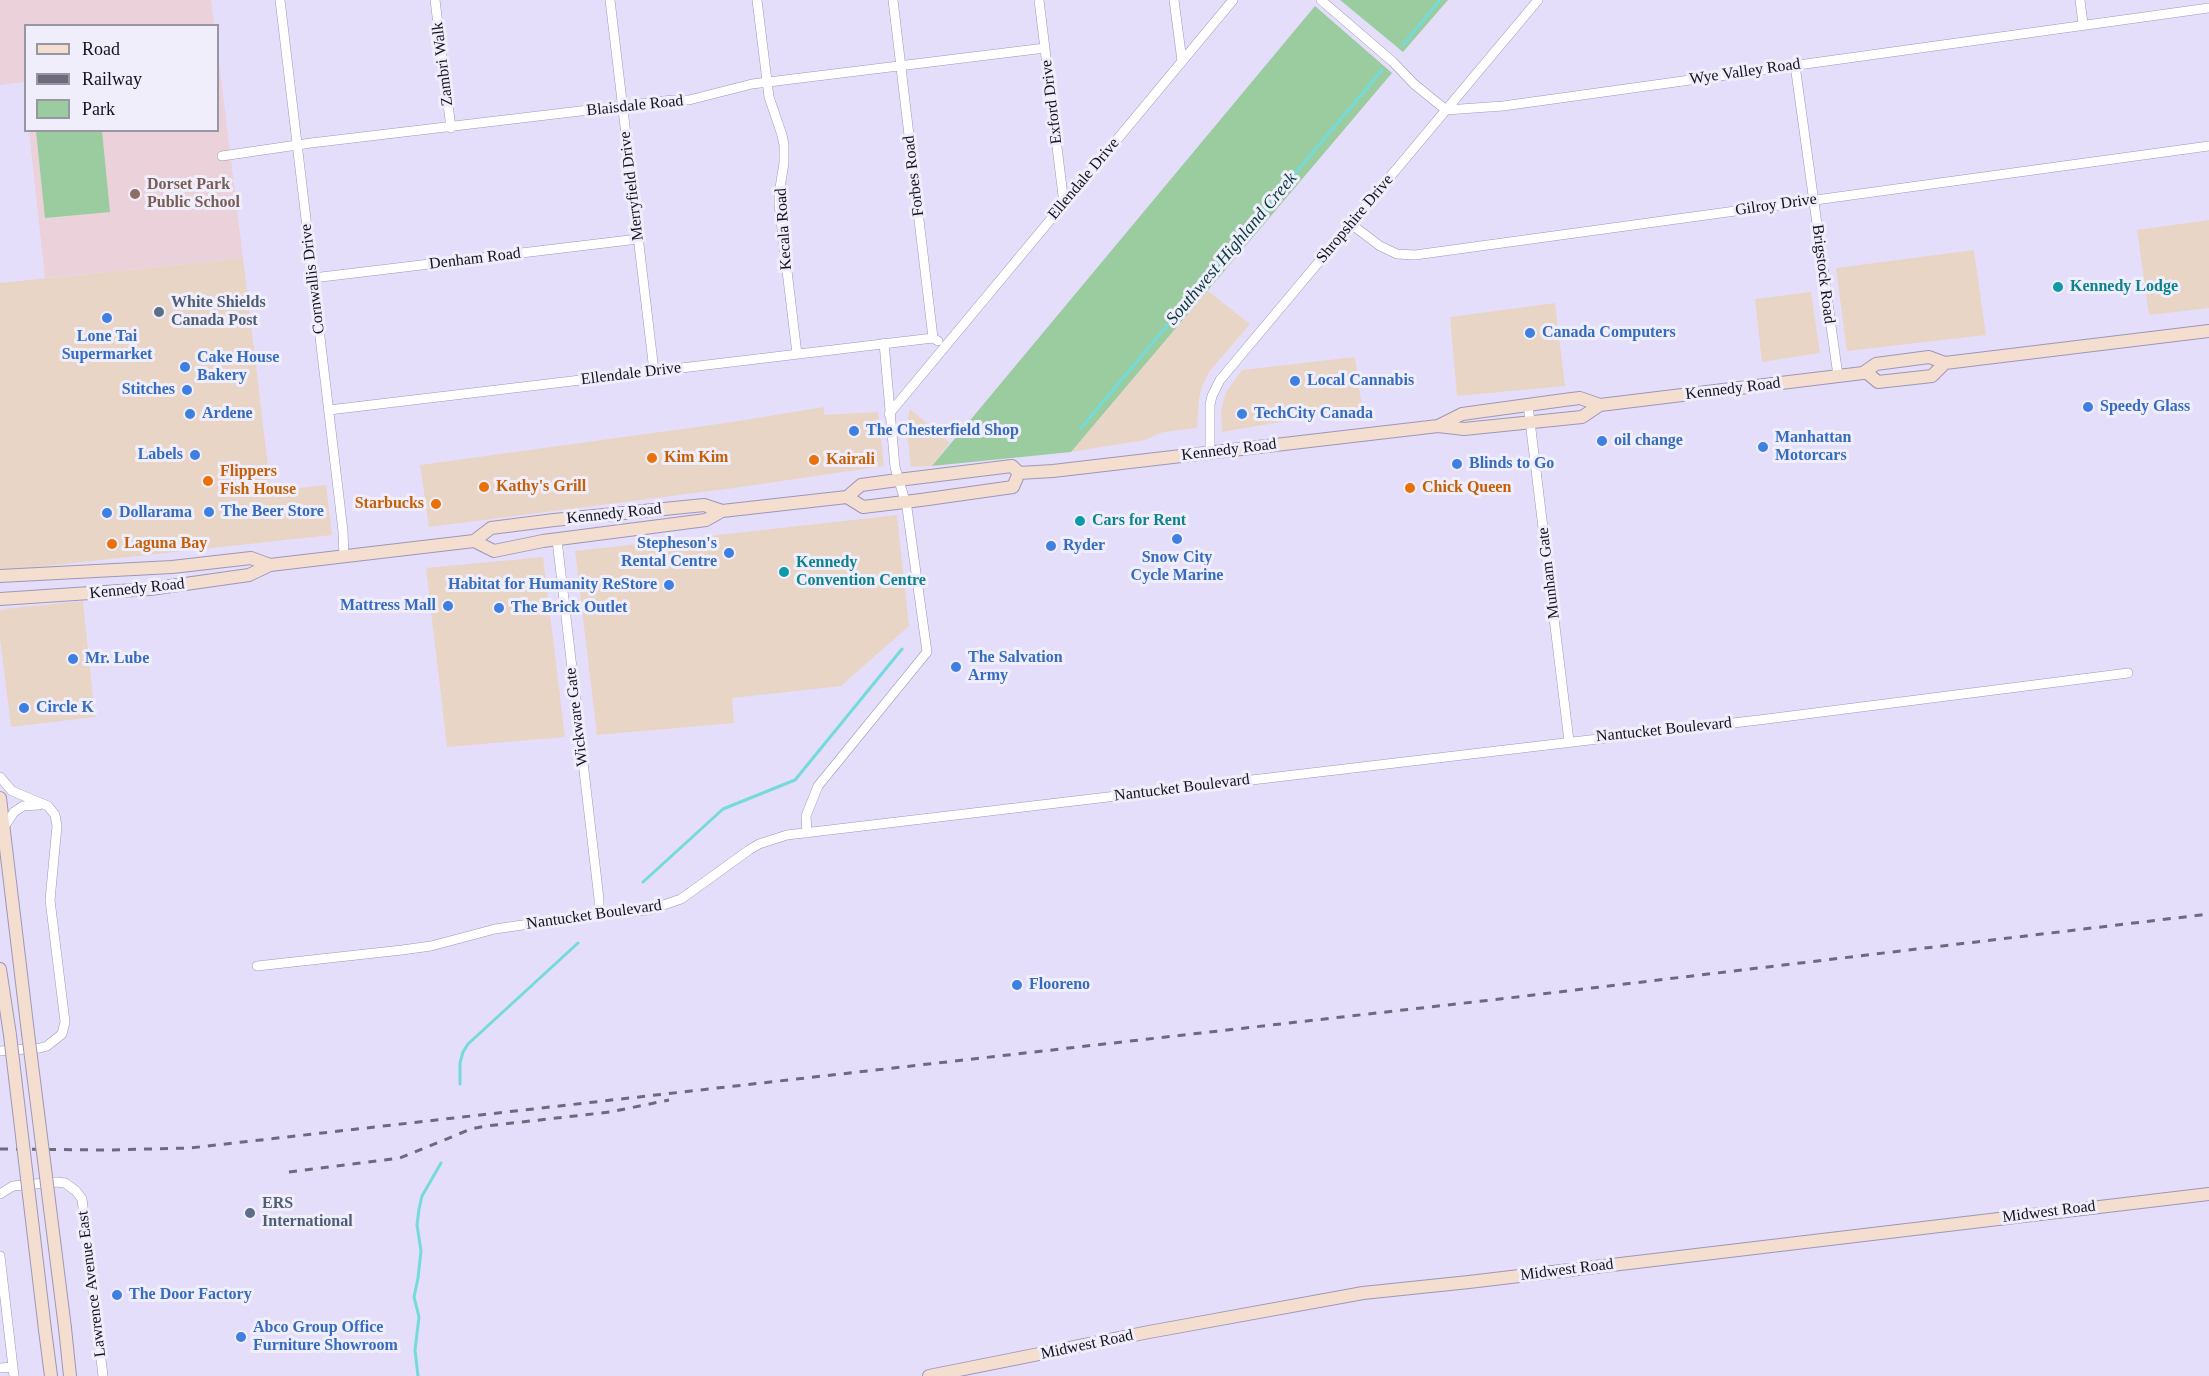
<!DOCTYPE html>
<html>
<head>
<meta charset="utf-8">
<style>
	body { margin:0 }
	#map { position:relative; width:2209px; height:1376px; overflow:hidden; background:#e5defa; font-family:"Times New Roman",serif }
	canvas { display:block }
	.legend { position:absolute; left:24px; top:24px; width:195px; height:108px; box-sizing:border-box; background:#f1eefc; border:2px solid #9996a3; margin:0; padding:8px 10px; list-style:none; font-size:18px; color:#15111e }
	.legend li { display:flex; align-items:center; gap:12px; height:30px }
	.legend b { width:30px; border:2px solid #9996a3 }
</style>
</head>
<body>
<div id="map">
<canvas width="2209" height="1376"></canvas>
<ul class="legend">
<li><b style="height:8px;background:#f3decf"></b>Road</li>
<li><b style="height:8px;background:#6e697d"></b>Railway</li>
<li><b style="height:16px;background:#9bcc9f"></b>Park</li>
</ul>
</div>
<script>
const c = document.querySelector('canvas').getContext('2d');
c.lineJoin = 'round';
function fillPath(path, color) {
  c.fillStyle = color;
  c.fill(path, 'evenodd');
}
function poly(rows) {
  const path = new Path2D();
  for (const r of rows) {
    path.moveTo(r[0], r[1]);
    for (let i = 2; i < r.length; i += 2) path.lineTo(r[i], r[i + 1]);
  }
  return path;
}
function trace(path, color, width, dash) {
  c.strokeStyle = color;
  c.lineWidth = width;
  c.lineCap = dash ? 'butt' : 'round';
  c.setLineDash(dash || []);
  c.stroke(path);
}
function write(font, color, halo, rows, align = 'center') {
  c.font = font + ' "Times New Roman",serif';
  c.lineWidth = 6;
  c.setLineDash([]);
  c.textBaseline = 'middle';
  c.strokeStyle = halo;
  c.fillStyle = color;
  for (const [text, x, y, turn = 0] of rows) {
    c.save();
    c.translate(x, y);
    c.rotate((+turn || 0) * Math.PI / 180);
    c.textAlign = isNaN(turn) ? turn : align;
    if (halo) c.strokeText(text, 0, 0);
    c.fillText(text, 0, 0);
    c.restore();
  }
}
const commercial = poly([
	[2209,220,2209,308,2149,315,2137,230],
	[1974,250,1986,335,1847,351,1836,268],
	[243,258,271,491,326,485,332,535,0,571,0,283],
	[1208,291,1250,324,1209,372,1202,386,1199,399,1197,428,1163,432,1145,440,1071,452],
	[1811,292,1820,353,1762,362,1755,299],
	[1555,303,1565,386,1457,396,1450,317],
	[1355,357,1362,408,1222,432,1221,411,1226,392,1242,370],
	[824,407,824,415,878,412,884,466,734,488,429,527,420,465,726,423],
	[910,409,950,443,932,466,911,467,906,426],
	[897,515,909,626,841,686,732,698,734,723,597,735,575,551],
	[543,557,565,737,447,747,426,568],
	[83,601,95,717,11,727,0,639,0,611,4,609]
]);
const education = poly([
	[0,0,211,0,214,25,26,26,25,97,24,82,0,85],
	[218,54,243,258,45,278,29,131,218,130]
]);
const green = poly([
	[1340,0,1448,0,1403,52],
	[1315,6,1392,73,1071,452,932,466],
	[36,131,102,131,110,212,45,218]
]);
const stream = poly([
	[1403,45,1440,0],
	[1081,428,1382,70],
	[643,882,723,809,795,780,902,649],
	[460,1084,460,1063,463,1052,468,1044,578,943],
	[418,1376,415,1350,419,1317,414,1297,418,1278,421,1251,417,1225,419,1209,422,1196,441,1163]
]);
const street = poly([
	[280,0,343,531,344,557],
	[435,0,451,128],
	[610,0,654,371],
	[757,0,769,97,782,135,784,145,784,163,779,194,779,204,797,354],
	[893,0,933,338,938,341],
	[1039,0,1064,204],
	[1174,0,1182,61],
	[1321,0,1393,62,1414,84,1446,110,1503,106,2209,8],
	[2080,0,2083,24],
	[1795,65,1838,376],
	[222,156,311,143,673,100,689,100,752,84,1045,48],
	[1351,224,1380,246,1397,254,1415,255,2209,146],
	[313,278,638,239],
	[1528,405,1569,741],
	[329,410,933,338],
	[889,414,1233,0],
	[1210,452,1210,405,1212,396,1220,380,1538,0],
	[557,540,599,899,599,914],
	[0,777,12,791,48,806,55,815,57,826,50,900,65,1022,62,1034,47,1046,40,1048,0,1051],
	[4,827,14,812,23,806,39,805],
	[807,833,806,816,818,786,927,652,907,508,895,467,884,343],
	[257,966,402,950,431,946,495,929,599,914,649,910,681,899,749,850,759,844,787,835,1767,719,2128,673],
	[0,1194,13,1186,56,1182,65,1183,76,1191,82,1199,103,1376],
	[0,1256,14,1376],
	[0,1368,12,1367]
]);
const secondary = poly([
	[1866,372,1878,382,1932,376,1945,363],
	[1438,426,1462,414,1564,400,1580,398,1600,405,1863,373,1876,364,1929,357,1945,363,2209,331],
	[847,497,863,507,921,500,1013,487,1019,473],
	[474,541,491,528,554,520,704,505,722,511],
	[0,576,172,567,251,558,270,565],
	[0,599,150,589,249,575,270,565,474,541,494,551,543,541,706,520,722,511,847,497,861,485,898,480,1012,466,1019,473,1053,471,1438,426,1464,429,1582,417,1600,405],
	[0,798,28,1033],
	[0,969,10,1035],
	[65,1328,70,1376],
	[45,1330,51,1376],
	[929,1376,1149,1332,1363,1293,1469,1282,2209,1194]
]);
const rail = poly([
	[0,1149,108,1150,190,1148,1500,999,2209,914],
	[289,1172,400,1158,471,1129,486,1126,610,1112,669,1100]
]);
const secondaryBridge = poly([
	[28,1033,65,1328],
	[10,1035,45,1330]
]);
const markers = [
	[135,194,6,"#8d6e63"],
	[2058,287,6,"#0f9aa8"],
	[159,312,6,"#5c6f8a"],
	[107,318,6,"#3f7fe0"],
	[1530,333,6,"#3f7fe0"],
	[185,367,6,"#3f7fe0"],
	[1295,381,6,"#3f7fe0"],
	[187,390,6,"#3f7fe0"],
	[2088,407,6,"#3f7fe0"],
	[190,414,6,"#3f7fe0"],
	[1242,414,6,"#3f7fe0"],
	[854,431,6,"#3f7fe0"],
	[1602,441,6,"#3f7fe0"],
	[1763,447,6,"#3f7fe0"],
	[195,455,6,"#3f7fe0"],
	[652,458,6,"#e8710a"],
	[814,460,6,"#e8710a"],
	[1457,464,6,"#3f7fe0"],
	[208,481,6,"#e8710a"],
	[484,487,6,"#e8710a"],
	[1410,488,6,"#e8710a"],
	[436,504,6,"#e8710a"],
	[209,512,6,"#3f7fe0"],
	[107,513,6,"#3f7fe0"],
	[1080,521,6,"#0f9aa8"],
	[1177,539,6,"#3f7fe0"],
	[112,544,6,"#e8710a"],
	[1051,546,6,"#3f7fe0"],
	[729,553,6,"#3f7fe0"],
	[784,572,6,"#0f9aa8"],
	[669,585,6,"#3f7fe0"],
	[448,606,6,"#3f7fe0"],
	[499,608,6,"#3f7fe0"],
	[73,659,6,"#3f7fe0"],
	[956,667,6,"#3f7fe0"],
	[24,708,6,"#3f7fe0"],
	[1017,985,6,"#3f7fe0"],
	[250,1213,6,"#5c6f8a"],
	[117,1295,6,"#3f7fe0"],
	[241,1337,6,"#3f7fe0"]
];
const streetNames = [
	["Zambri Walk",443,64,-97],
	["Wye Valley Road",1745,72,-8],
	["Exford Drive",1052,102,-97],
	["Blaisdale Road",635,106,-6],
	["Forbes Road",914,176,-97],
	["Ellendale Drive",1084,179,-50],
	["Merryfield Drive",632,186,-97],
	["Gilroy Drive",1776,205,-8],
	["Shropshire Drive",1355,219,-50],
	["Kecala Road",784,229,-94],
	["Denham Road",475,259,-7],
	["Brigstock Road",1823,274,83],
	["Cornwallis Drive",313,279,-97],
	["Ellendale Drive",631,374,-7],
	["Kennedy Road",1733,389,-7],
	["Kennedy Road",1229,450,-7],
	["Kennedy Road",614,514,-6],
	["Munham Gate",1549,573,-97],
	["Kennedy Road",137,589,-6],
	["Wickware Gate",577,717,-97],
	["Nantucket Boulevard",1664,730,-6],
	["Nantucket Boulevard",1182,788,-7],
	["Nantucket Boulevard",594,915,-8],
	["Midwest Road",2049,1212,-7],
	["Midwest Road",1567,1270,-7],
	["Lawrence Avenue East",92,1284,-97],
	["Midwest Road",1087,1345,-12]
];
const educationNames = [
	["Dorset Park",147,185],
	["Public School",147,203]
];
const cultureNames = [
	["Kennedy Lodge",2070,287],
	["Cars for Rent",1092,521],
	["Kennedy",796,563],
	["Convention Centre",796,581]
];
const serviceNames = [
	["White Shields",171,303],
	["Canada Post",171,321],
	["ERS",262,1204],
	["International",262,1222]
];
const shopNames = [
	["Canada Computers",1542,333],
	["Lone Tai",107,337,"center"],
	["Supermarket",107,355,"center"],
	["Cake House",197,358],
	["Bakery",197,376],
	["Local Cannabis",1307,381],
	["Stitches",175,390,"right"],
	["Speedy Glass",2100,407],
	["Ardene",202,414],
	["TechCity Canada",1254,414],
	["The Chesterfield Shop",866,431],
	["Manhattan",1775,438],
	["Motorcars",1775,456],
	["oil change",1614,441],
	["Labels",183,455,"right"],
	["Blinds to Go",1469,464],
	["The Beer Store",221,512],
	["Dollarama",119,513],
	["Stepheson's",717,544,"right"],
	["Rental Centre",717,562,"right"],
	["Ryder",1063,546],
	["Snow City",1177,558,"center"],
	["Cycle Marine",1177,576,"center"],
	["Habitat for Humanity ReStore",657,585,"right"],
	["Mattress Mall",436,606,"right"],
	["The Brick Outlet",511,608],
	["The Salvation",968,658],
	["Army",968,676],
	["Mr. Lube",85,659],
	["Circle K",36,708],
	["Flooreno",1029,985],
	["The Door Factory",129,1295],
	["Abco Group Office",253,1328],
	["Furniture Showroom",253,1346]
];
const foodNames = [
	["Kim Kim",664,458],
	["Kairali",826,460],
	["Flippers",220,472],
	["Fish House",220,490],
	["Kathy's Grill",496,487],
	["Chick Queen",1422,488],
	["Starbucks",424,504,"right"],
	["Laguna Bay",124,544]
];
const waterNames = [
	["Southwest Highland Creek",1232,249,-50]
];
fillPath(commercial, '#e9d5c6');
fillPath(education, '#ead1da');
fillPath(green, '#9bcc9f');
trace(stream, '#74dada', 3);
trace(street, '#9f96b7', 10);
trace(secondary, '#9f96b7', 14);
trace(street, '#fff', 9);
trace(secondary, '#f3decf', 12);
trace(rail, '#6e697d', 3, [8, 8]);
trace(secondaryBridge, '#9f96b7', 14, []);
trace(secondaryBridge, '#f3decf', 12);
for (const [x, y, r, color] of markers) {
  const dot = new Path2D();
  dot.arc(x, y, r, 0, 2 * Math.PI);
  c.fillStyle = color;
  c.fill(dot);
  trace(dot, '#f1eefc', 2);
}
write('16px', '#15111e', '#f1eefc', streetNames);
write('bold 16px', '#785e54', '#f1eefc', educationNames, 'left');
write('bold 16px', '#0d838f', '#f1eefc', cultureNames, 'left');
write('bold 16px', '#4e5e75', '#f1eefc', serviceNames, 'left');
write('bold 16px', '#366cbe', '#f1eefc', shopNames, 'left');
write('bold 16px', '#c56008', '#f1eefc', foodNames, 'left');
write('italic 18px', '#073a3a', '#f1eefc', waterNames);
</script>
</body>
</html>
